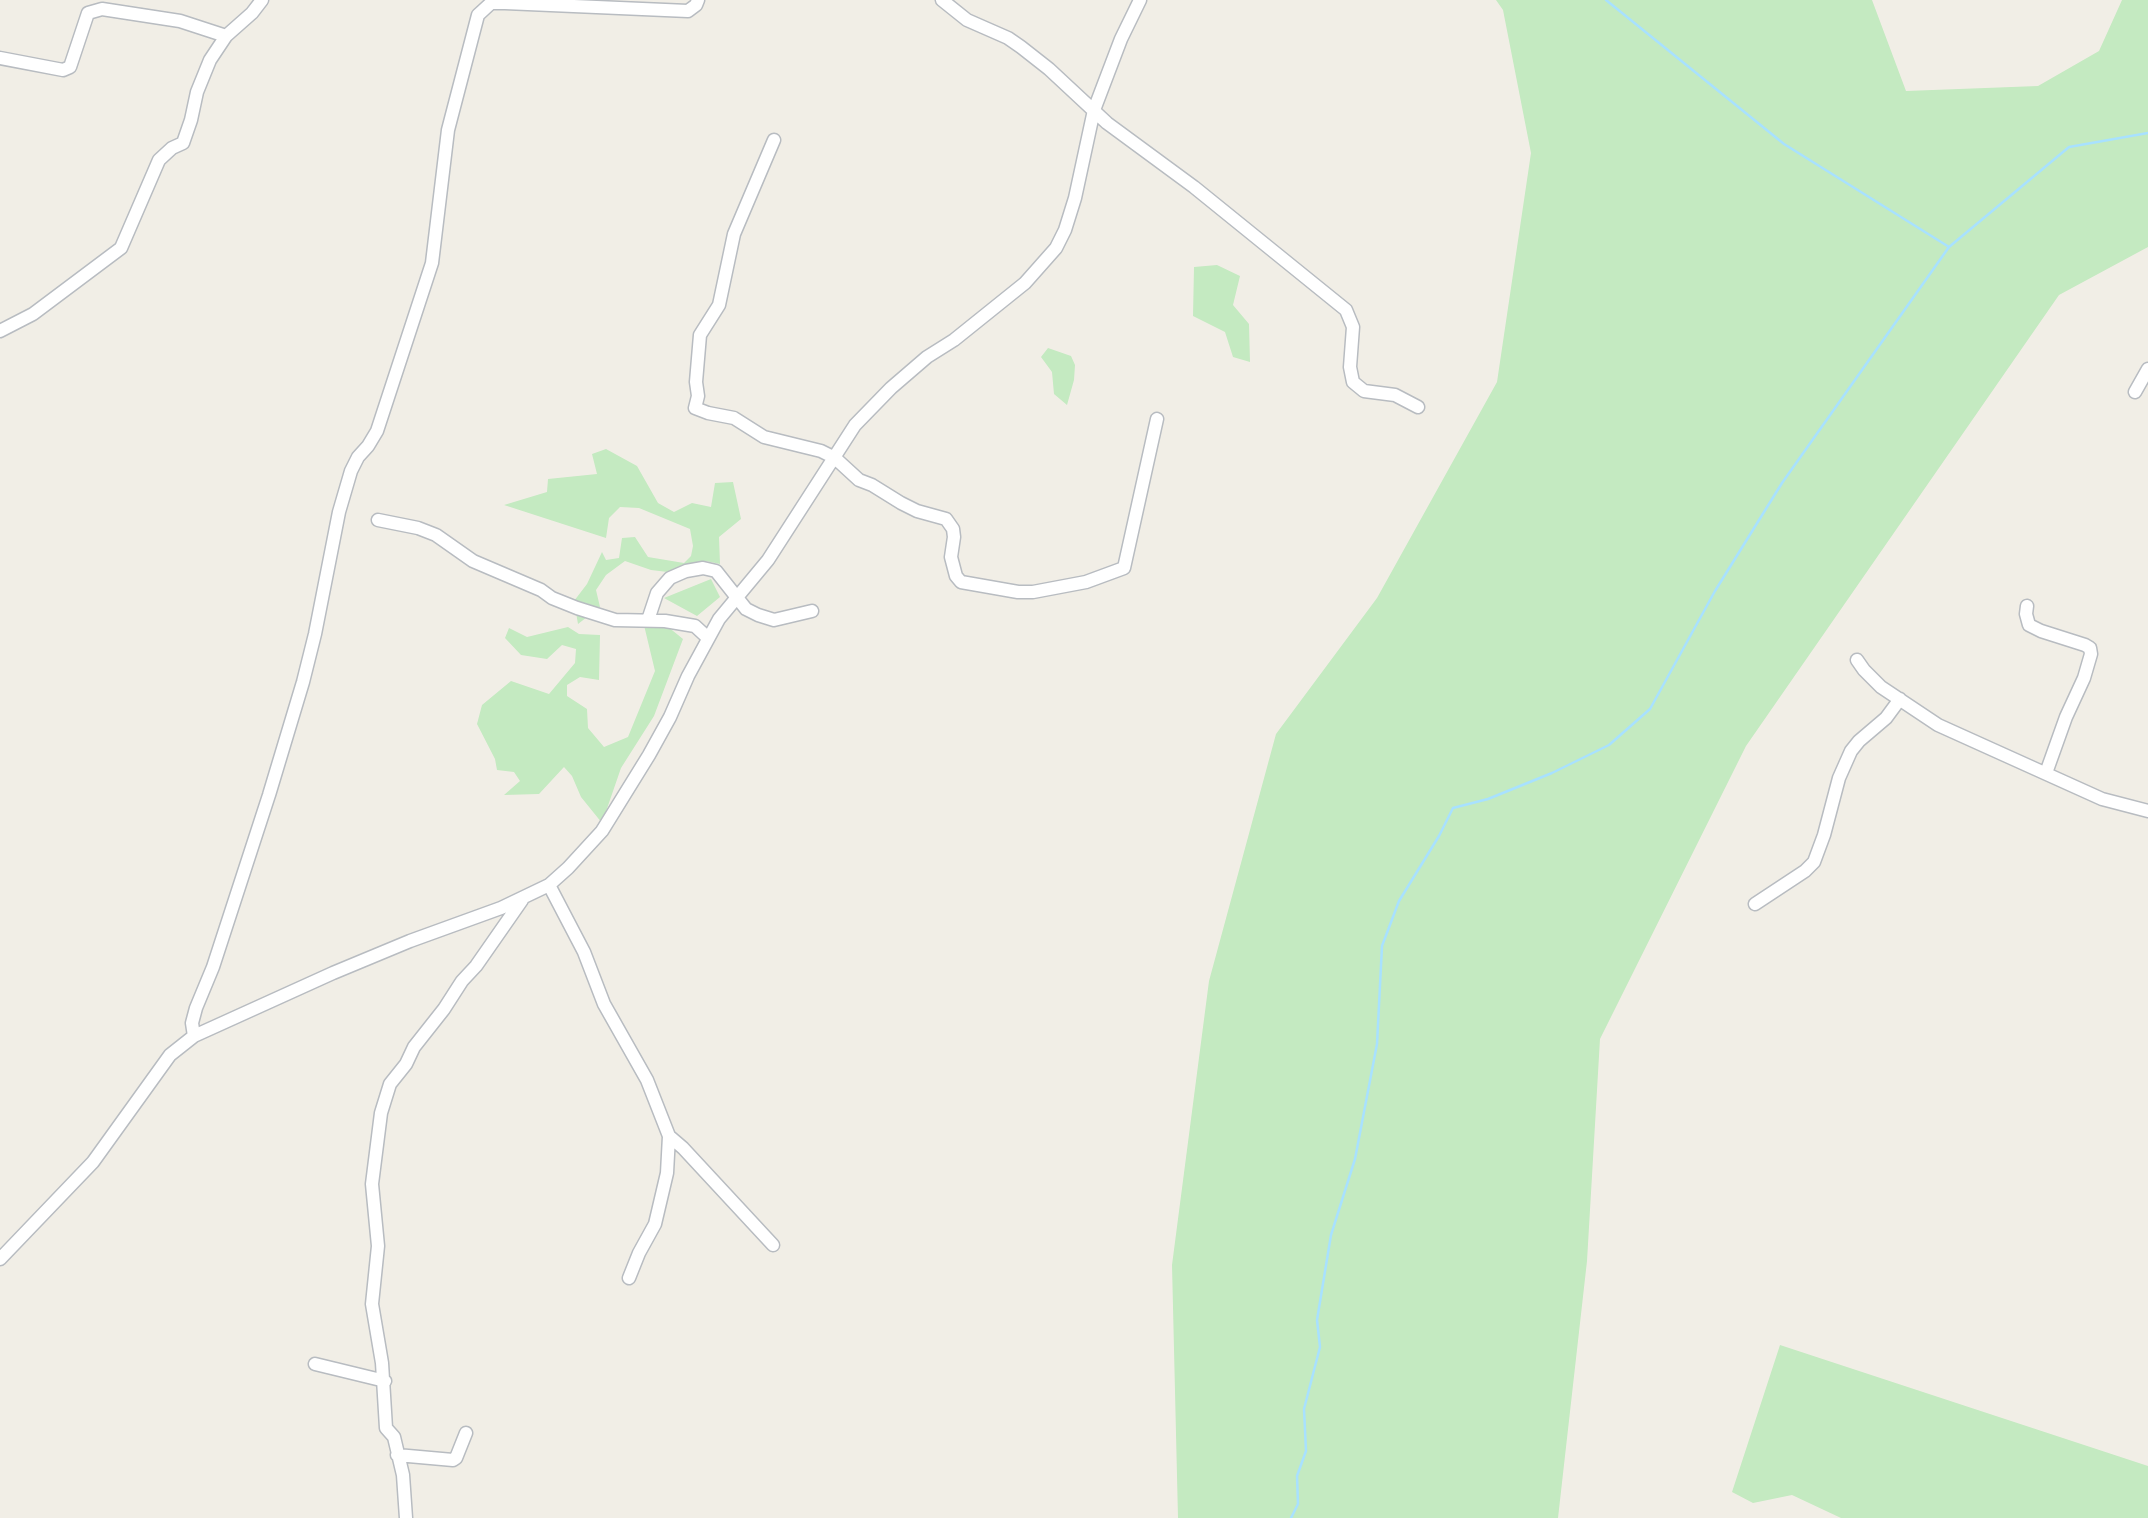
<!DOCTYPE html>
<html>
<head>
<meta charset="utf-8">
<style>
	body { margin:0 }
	canvas { display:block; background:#f1eee6 }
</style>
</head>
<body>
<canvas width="2148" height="1518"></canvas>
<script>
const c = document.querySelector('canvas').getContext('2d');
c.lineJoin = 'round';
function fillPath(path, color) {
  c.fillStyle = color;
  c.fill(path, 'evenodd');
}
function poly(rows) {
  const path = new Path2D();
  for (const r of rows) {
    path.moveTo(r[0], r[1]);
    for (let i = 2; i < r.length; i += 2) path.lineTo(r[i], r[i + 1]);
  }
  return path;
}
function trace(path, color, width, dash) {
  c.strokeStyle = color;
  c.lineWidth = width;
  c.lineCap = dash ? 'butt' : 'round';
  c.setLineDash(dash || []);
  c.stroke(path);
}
const green = poly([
	[1496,0,1872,0,1906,91,2038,86,2099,51,2122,0,2148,0,2148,247,2059,295,1746,746,1600,1039,1587,1261,1558,1518,1178,1518,1172,1265,1209,981,1276,734,1377,598,1497,382,1531,153,1503,10],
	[1217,265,1240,276,1233,305,1249,324,1250,362,1233,357,1225,332,1193,316,1194,267],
	[1048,348,1071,356,1075,365,1074,380,1067,405,1054,394,1052,372,1041,357],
	[606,449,637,466,658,503,674,512,692,503,711,507,715,483,733,482,741,519,719,537,720,564,706,561,676,573,651,570,625,561,606,575,596,590,600,607,578,624,574,601,587,584,602,552,606,560,619,558,622,538,635,537,648,557,684,563,691,556,693,546,690,529,639,508,620,507,609,518,606,538,504,505,547,492,548,479,597,474,592,454],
	[711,579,720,597,697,616,664,598],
	[643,621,667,626,683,639,654,716,621,768,602,823,581,797,572,776,564,767,539,794,504,795,520,781,514,772,497,770,495,759,477,724,482,705,511,681,549,694,575,663,576,649,562,645,547,659,521,655,505,638,509,628,527,637,568,627,579,634,600,635,599,680,580,677,567,685,567,696,587,709,588,728,604,747,628,737,655,671],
	[1780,1345,2148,1466,2148,1518,1841,1518,1792,1495,1753,1503,1732,1492]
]);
const stream = poly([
	[1606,0,1784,144,1949,247],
	[1291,1518,1298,1504,1297,1476,1306,1451,1304,1409,1320,1347,1317,1320,1331,1235,1355,1159,1377,1044,1382,946,1399,901,1439,836,1453,808,1488,799,1552,773,1609,745,1650,709,1715,591,1782,483,1949,247,2069,147,2148,133]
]);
const minor = poly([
	[942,0,967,20,1008,38,1021,47,1049,69,1107,123,1194,187,1346,310,1353,327,1350,367,1353,382,1364,391,1395,395,1418,407],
	[0,58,63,70,70,67,88,13,102,9,180,21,226,36],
	[774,140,734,234,719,305,700,335,696,382,698,396,695,408,708,413,734,418,764,437,821,451,835,458,859,480,872,485,901,503,917,511,946,519,953,529,954,537,951,557,956,576,961,582,1018,592,1033,592,1086,582,1124,568,1157,419],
	[0,331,33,314,121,248,159,160,172,148,183,143,191,120,197,92,210,60,226,36,252,13,262,0],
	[2135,392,2148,369],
	[378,520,418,528,436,535,473,561,541,590,552,598,577,608,615,620,665,621,695,626,708,638],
	[2027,606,2026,614,2029,625,2041,631,2085,645,2090,648,2091,654,2084,678,2066,717,2046,773],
	[648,620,657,593,670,578,686,571,703,568,716,571,746,609,758,615,774,620,812,611],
	[1857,660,1864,670,1881,687,1938,725,2102,799,2148,811],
	[549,885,584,952,604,1004,647,1080,669,1136,667,1173,655,1224,639,1253,629,1278],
	[1755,904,1805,871,1814,862,1824,835,1839,778,1851,751,1859,741,1886,718,1900,699],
	[194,1036,192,1023,196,1008,213,967,269,795,303,682,315,634,339,512,351,471,358,457,368,446,377,431,432,263,448,130,478,15,491,3,505,3,688,11,696,5,698,0],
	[669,1136,683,1148,773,1245],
	[0,1259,93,1162,170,1055,194,1036,333,973,410,941,501,908,549,885,568,868,602,831,649,755,670,717,688,676,719,619,768,560,855,425,891,388,927,357,954,340,1025,283,1056,248,1065,230,1075,198,1094,110,1121,39,1140,0],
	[315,1364,385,1381],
	[397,1455,453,1460,456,1458,466,1433],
	[406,1518,403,1475,394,1437,386,1428,382,1363,372,1304,378,1246,372,1184,381,1113,390,1084,406,1064,414,1047,444,1009,462,981,476,966,522,900]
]);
fillPath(green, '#c4eac1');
trace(stream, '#a8e1ff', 2.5);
trace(minor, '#b8bcc1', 15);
trace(minor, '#fff', 12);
</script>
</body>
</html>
